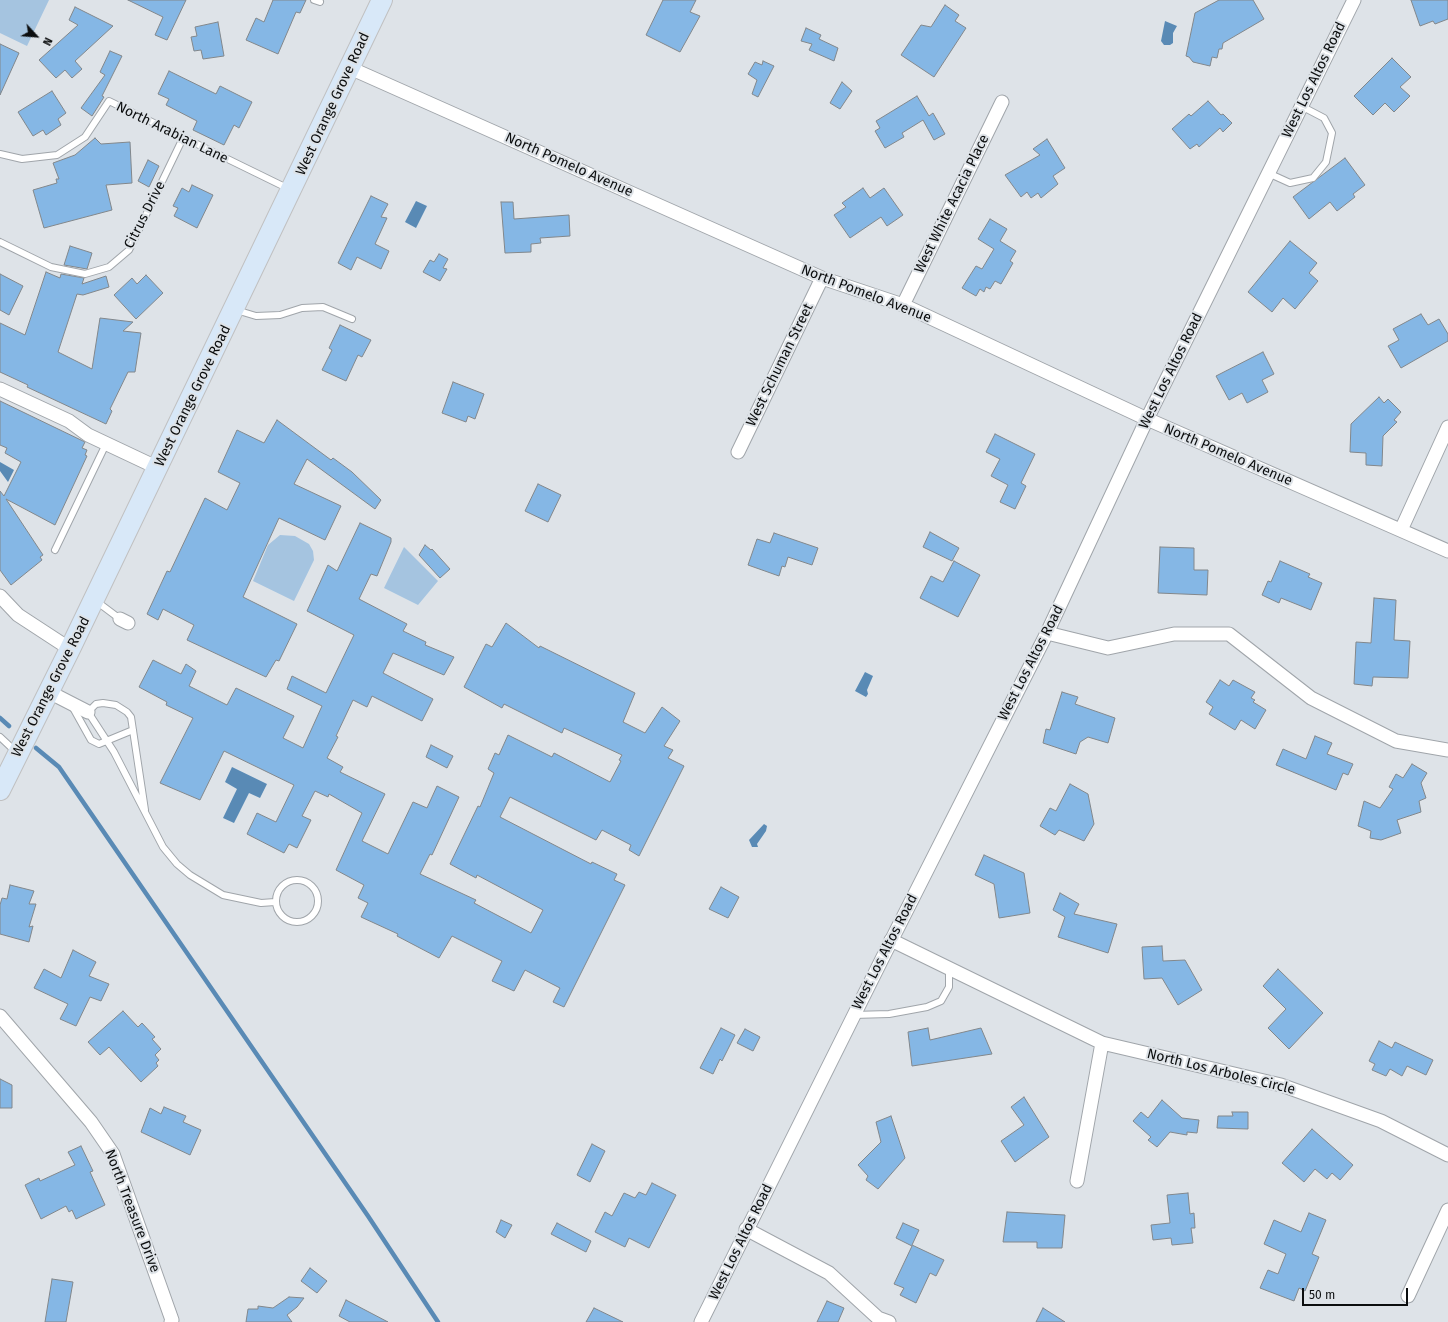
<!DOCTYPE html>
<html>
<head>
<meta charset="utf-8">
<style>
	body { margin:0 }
	#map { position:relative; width:1448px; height:1322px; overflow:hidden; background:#dee3e8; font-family:"Fira Sans",sans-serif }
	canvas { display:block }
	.north { position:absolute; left:16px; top:16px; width:40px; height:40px; -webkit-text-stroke:3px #dee3e8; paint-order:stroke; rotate:116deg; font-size:11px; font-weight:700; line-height:16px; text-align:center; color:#0c0e0f }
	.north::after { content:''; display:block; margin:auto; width:14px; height:18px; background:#0c0e0f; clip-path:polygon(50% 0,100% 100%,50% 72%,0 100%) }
	.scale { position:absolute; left:1302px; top:1288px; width:106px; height:18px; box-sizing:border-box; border:2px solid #0c0e0f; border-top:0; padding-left:5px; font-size:12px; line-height:14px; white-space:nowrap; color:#0c0e0f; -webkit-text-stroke:3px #dee3e8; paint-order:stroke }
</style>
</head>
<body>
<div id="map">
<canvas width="1448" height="1322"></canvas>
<div class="north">N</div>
<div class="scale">50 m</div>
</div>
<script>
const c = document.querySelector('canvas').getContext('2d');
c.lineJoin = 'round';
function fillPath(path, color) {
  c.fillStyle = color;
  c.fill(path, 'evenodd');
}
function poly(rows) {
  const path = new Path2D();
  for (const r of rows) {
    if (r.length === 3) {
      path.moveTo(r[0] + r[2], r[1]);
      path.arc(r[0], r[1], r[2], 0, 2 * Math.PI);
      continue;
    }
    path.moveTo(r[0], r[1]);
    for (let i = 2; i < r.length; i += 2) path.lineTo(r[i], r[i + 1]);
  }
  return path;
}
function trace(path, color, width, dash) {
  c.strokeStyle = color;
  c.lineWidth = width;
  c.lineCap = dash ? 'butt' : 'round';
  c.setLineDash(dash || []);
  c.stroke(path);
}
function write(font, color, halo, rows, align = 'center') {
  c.font = font + ' "Fira Sans",sans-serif';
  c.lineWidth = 4;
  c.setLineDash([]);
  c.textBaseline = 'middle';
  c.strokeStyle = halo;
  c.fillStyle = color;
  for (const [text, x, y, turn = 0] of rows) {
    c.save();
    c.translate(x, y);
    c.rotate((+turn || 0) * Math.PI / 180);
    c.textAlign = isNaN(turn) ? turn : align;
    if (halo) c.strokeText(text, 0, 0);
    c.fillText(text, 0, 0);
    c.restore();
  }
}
const green = poly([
	[0,0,49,0,27,46,0,33],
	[280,535,295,536,309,544,313,551,314,560,294,601,253,581,268,545],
	[404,547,438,581,418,605,384,588]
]);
const water = poly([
	[1165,21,1177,26,1173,33,1173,43,1170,45,1164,45,1161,41],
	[416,201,427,206,416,228,405,222],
	[0,462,14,470,8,482,0,471],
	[865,672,873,676,867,690,868,694,866,697,855,691],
	[232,767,267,784,260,798,249,793,234,823,223,818,237,789,225,782],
	[764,824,767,826,766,831,757,844,758,847,752,847,749,840]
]);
const stream = poly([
	[0,718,9,726],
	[36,748,59,767,368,1216,438,1322]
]);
const building = poly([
	[128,0,186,0,167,40,155,35,163,17,128,0],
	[273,0,306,0,300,13,296,12,278,54,246,40,256,18,264,22,273,0],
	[663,0,696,0,690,12,700,16,680,52,646,35,663,0],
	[1219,0,1253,0,1264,19,1223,43,1222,49,1219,49,1217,58,1212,57,1210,66,1193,62,1189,57,1186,56,1195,13,1219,0],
	[1411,0,1448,0,1448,19,1435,24,1433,21,1420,26,1411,0],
	[945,5,959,15,955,21,966,28,934,77,901,55,921,25,931,27,945,5],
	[75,7,113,26,75,61,82,69,72,78,65,70,56,78,39,60,78,25,69,20,75,7],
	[218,22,224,56,203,59,201,50,194,51,191,37,197,36,195,27,218,22],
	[806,28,821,35,819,39,838,48,834,61,809,50,812,44,801,41,806,28],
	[0,44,19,53,0,95,0,44],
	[110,51,122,56,102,96,104,97,92,116,81,108,105,75,100,72,110,51],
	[1392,58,1411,77,1400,87,1410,96,1394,112,1385,103,1373,115,1354,96,1392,58],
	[763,61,774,66,758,97,752,94,757,80,748,74,755,62,762,65,763,61],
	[169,71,216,94,220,86,252,102,239,128,234,125,224,145,193,130,197,121,166,105,169,99,158,94,169,71],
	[842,82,852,91,840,109,830,103,842,82],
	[52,91,66,113,58,119,61,125,46,135,43,130,33,136,18,112,52,91],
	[917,96,929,116,933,113,945,134,934,140,923,120,902,133,904,137,885,148,875,131,880,128,876,121,917,96],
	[1208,101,1221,115,1223,114,1232,123,1223,132,1220,128,1199,147,1197,144,1190,149,1172,129,1189,114,1191,116,1208,101],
	[95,138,101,144,130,142,132,183,106,185,112,210,44,228,33,190,57,183,56,179,59,179,53,163,75,155,95,138],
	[1047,139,1065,168,1053,176,1058,184,1041,198,1038,193,1031,198,1027,192,1021,197,1005,175,1040,155,1033,149,1047,139],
	[1345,158,1365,185,1353,194,1355,197,1337,211,1330,202,1309,219,1293,197,1345,158],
	[148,160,159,166,149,187,138,181,148,160],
	[192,185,213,195,197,228,174,216,178,208,173,206,182,188,189,192,192,185],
	[863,188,870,198,884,188,903,215,887,226,881,217,850,238,834,215,846,207,842,203,863,188],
	[371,196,388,204,381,217,387,218,375,244,389,251,381,269,357,257,351,270,338,263,371,196],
	[501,202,513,202,514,219,569,215,570,236,540,238,541,243,531,244,531,252,505,253,501,202],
	[990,219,1007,229,1000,241,1016,251,1010,261,1013,263,1001,284,995,281,990,289,986,287,984,292,980,289,976,296,962,288,976,266,982,269,994,249,978,239,990,219],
	[1290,241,1317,263,1309,273,1318,281,1295,309,1283,298,1272,312,1248,292,1290,241],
	[70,246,92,253,87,269,64,265,70,246],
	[439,254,448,259,443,268,447,269,440,281,423,272,430,260,434,262,439,254],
	[46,272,60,278,61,274,84,278,82,284,106,276,109,287,83,295,77,294,58,352,92,369,100,318,133,322,123,331,141,333,135,372,128,372,110,409,112,411,106,424,27,387,28,385,0,372,0,323,25,335,46,272],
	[0,274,23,286,9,315,0,310,0,274],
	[146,275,163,293,136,319,114,295,132,278,137,284,146,275],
	[1421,314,1428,325,1439,319,1448,334,1448,341,1401,368,1388,346,1399,340,1393,329,1421,314],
	[340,325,371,340,362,357,358,355,346,381,322,370,332,350,329,348,340,325],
	[1263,352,1274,374,1262,380,1268,392,1247,403,1242,393,1229,400,1216,376,1263,352],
	[453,382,484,394,475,419,468,416,466,422,442,413,453,382],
	[1379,397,1384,403,1388,399,1401,412,1394,420,1397,422,1383,436,1382,466,1366,465,1366,453,1350,452,1351,424,1379,397],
	[0,401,85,442,82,448,87,450,85,455,87,456,55,525,6,499,43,555,40,557,42,560,11,585,0,570,0,491,4,496,21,462,5,453,7,448,0,445,0,401],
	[277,420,331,460,333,458,352,472,381,500,375,509,307,459,294,484,341,506,325,540,279,518,243,597,297,624,279,661,276,660,266,677,187,640,194,625,163,609,158,620,147,614,167,571,170,572,205,498,227,510,240,483,218,472,237,430,264,443,277,420],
	[995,434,1035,454,1021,483,1026,486,1015,509,1000,502,1008,485,991,476,1000,459,986,452,995,434],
	[538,484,561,495,548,522,525,511,538,484],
	[360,523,391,538,391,542,377,576,371,574,359,599,407,624,403,631,426,642,425,645,454,657,444,675,393,653,383,673,433,699,422,721,372,696,367,707,353,700,336,736,338,737,327,758,343,767,340,772,385,794,362,841,388,854,413,802,427,808,437,786,459,797,432,855,430,854,420,874,476,900,474,903,531,933,543,910,477,875,476,878,450,864,478,806,480,807,494,773,488,769,495,753,499,755,508,735,552,757,554,753,610,782,621,761,619,760,622,755,564,728,562,733,504,704,502,708,464,687,486,644,492,647,506,623,539,648,540,646,635,693,623,722,645,733,662,707,680,721,664,746,673,750,668,758,684,766,639,856,629,850,631,845,602,830,596,840,510,797,500,817,591,864,592,862,617,874,614,880,625,885,564,1007,553,1002,560,988,525,970,514,991,492,981,502,961,452,936,439,958,397,936,398,934,361,917,368,903,358,898,364,885,336,870,362,813,329,794,328,797,315,791,302,816,311,820,297,848,289,844,284,853,247,834,257,813,276,822,294,785,224,751,200,800,160,783,193,718,166,705,167,702,139,687,153,660,181,674,186,664,196,671,189,686,227,705,236,688,294,716,283,738,303,748,322,706,287,689,292,676,326,693,354,635,307,611,328,565,337,571,360,523],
	[930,532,959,548,952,561,923,547,930,532],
	[774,533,818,548,812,565,788,557,785,567,782,566,779,576,748,565,757,539,770,543,774,533],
	[425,545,431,550,432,549,450,569,440,578,419,555,425,545],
	[1160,547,1194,548,1194,570,1208,570,1207,595,1158,593,1160,547],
	[954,561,980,575,958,617,920,598,931,576,943,582,954,561],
	[1280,561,1310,574,1308,577,1322,583,1311,610,1281,598,1279,603,1262,595,1268,581,1271,582,1280,561],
	[1374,598,1396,600,1394,640,1410,641,1408,678,1373,677,1372,686,1354,684,1356,642,1371,643,1374,598],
	[1220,680,1229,686,1233,680,1255,692,1251,698,1255,700,1253,702,1266,710,1255,729,1241,720,1235,730,1209,714,1213,707,1206,702,1220,680],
	[1062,692,1078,697,1075,704,1115,718,1108,743,1088,737,1080,742,1076,754,1043,743,1046,729,1050,730,1062,692],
	[1315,736,1332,743,1327,754,1353,764,1348,775,1343,773,1336,790,1276,765,1283,749,1306,759,1315,736],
	[431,745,453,756,447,768,426,757,431,745],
	[1412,764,1427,773,1421,783,1426,798,1419,801,1421,812,1397,820,1401,833,1381,840,1370,838,1371,831,1358,826,1364,801,1380,808,1393,789,1389,787,1396,774,1403,778,1412,764],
	[1070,784,1088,794,1094,824,1084,841,1059,830,1055,835,1040,826,1050,808,1056,811,1070,784],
	[984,855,1024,873,1030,913,999,918,994,884,975,875,984,855],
	[10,885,34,891,29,904,36,904,29,927,33,926,29,942,0,934,0,905,2,898,7,899,10,885],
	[721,887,739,897,728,918,709,909,721,887],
	[1060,893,1079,904,1074,914,1117,924,1108,953,1058,937,1065,917,1053,910,1060,893],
	[1162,946,1163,961,1185,960,1202,990,1178,1005,1162,978,1144,979,1142,947,1162,946],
	[73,950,96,962,89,976,109,984,101,1001,90,997,76,1026,60,1019,68,1004,34,988,44,969,61,978,73,950],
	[1278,969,1323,1013,1289,1049,1268,1028,1286,1009,1263,986,1278,969],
	[123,1011,138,1027,142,1023,155,1037,152,1039,161,1049,155,1055,159,1060,156,1063,158,1066,141,1082,109,1047,100,1055,88,1042,123,1011],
	[721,1028,735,1035,722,1061,720,1059,713,1074,700,1068,721,1028],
	[928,1028,930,1040,981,1028,992,1054,912,1066,908,1032,928,1028],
	[745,1029,760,1037,753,1051,737,1043,745,1029],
	[1379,1041,1392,1048,1395,1042,1433,1060,1426,1075,1407,1066,1402,1076,1390,1069,1386,1076,1372,1070,1375,1064,1369,1061,1379,1041],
	[0,1079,12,1085,12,1108,0,1108,0,1079],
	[1024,1097,1049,1137,1015,1162,1001,1141,1024,1125,1011,1107,1024,1097],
	[1162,1100,1182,1118,1199,1120,1197,1133,1187,1132,1187,1135,1170,1132,1157,1147,1148,1140,1151,1137,1133,1121,1141,1112,1148,1118,1162,1100],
	[164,1107,186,1116,183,1122,201,1130,190,1155,141,1132,150,1108,161,1114,164,1107],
	[1232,1112,1248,1112,1248,1129,1217,1128,1218,1116,1233,1116,1232,1112],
	[891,1116,905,1158,878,1189,866,1180,868,1176,858,1165,881,1142,876,1122,891,1116],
	[1312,1129,1353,1165,1340,1180,1332,1173,1327,1179,1315,1169,1304,1182,1282,1163,1312,1129],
	[592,1144,605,1151,590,1182,577,1175,592,1144],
	[81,1146,93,1171,90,1172,105,1205,76,1219,72,1210,69,1212,66,1206,41,1219,25,1185,39,1178,40,1181,75,1165,68,1152,81,1146],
	[652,1183,676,1195,649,1248,629,1238,625,1247,595,1232,605,1212,612,1216,624,1193,635,1198,639,1192,646,1195,652,1183],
	[1188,1193,1190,1214,1194,1213,1195,1228,1191,1228,1193,1243,1172,1245,1171,1238,1153,1240,1151,1225,1170,1223,1167,1195,1188,1193],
	[1007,1212,1065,1215,1062,1248,1037,1248,1037,1242,1003,1242,1007,1212],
	[1309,1213,1326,1220,1312,1254,1319,1257,1305,1291,1299,1288,1294,1301,1260,1288,1268,1270,1278,1274,1286,1254,1264,1244,1274,1220,1301,1232,1309,1213],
	[501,1220,512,1225,505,1238,496,1232,501,1220],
	[557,1223,591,1241,586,1252,551,1234,557,1223],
	[903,1223,919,1230,912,1245,944,1260,936,1276,930,1273,916,1303,900,1295,904,1288,894,1284,912,1246,896,1238,903,1223],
	[310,1268,327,1281,317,1293,301,1281,310,1268],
	[52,1279,73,1282,66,1322,45,1322,52,1279],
	[289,1297,304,1298,297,1307,287,1315,292,1322,246,1322,248,1309,258,1309,258,1306,273,1308,289,1297],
	[346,1300,388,1322,350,1322,339,1316,346,1300],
	[827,1301,844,1308,838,1322,817,1322,827,1301],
	[594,1308,623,1322,586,1322,594,1308],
	[1043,1308,1065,1322,1036,1322,1043,1308]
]);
const service = poly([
	[314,0,320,2],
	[0,154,22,159,57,155,85,137,109,101,289,189],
	[1268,173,1290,183,1313,178,1326,162,1332,133,1324,118,1301,106],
	[0,242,51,267,85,274,109,267,129,250,183,138],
	[236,310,256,316,280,315,302,308,323,307,352,319],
	[55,550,106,444],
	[96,601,120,619],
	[72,706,91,740,99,744,133,730],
	[0,737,15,751],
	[145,810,131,717,127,712,116,705,103,703,96,704,88,712,114,752,163,847,177,864,190,875,223,895,261,903,275,902],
	[297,901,21],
	[853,1015,889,1014,927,1007,941,1001,949,987,949,968]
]);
const minor = poly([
	[350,68,822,278,903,305,1147,419,1448,551],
	[903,305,1002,102],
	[0,389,69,421,88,435,158,468],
	[738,452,822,278],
	[1401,530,1448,427],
	[0,596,18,615,70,649],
	[120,619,128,623],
	[1047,633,1108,648,1174,634,1229,634,1311,698,1396,741,1448,750],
	[49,692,88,712],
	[891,940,1102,1043,1281,1085,1381,1121,1448,1155],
	[0,1016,91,1122,113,1154,172,1320,171,1322],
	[1077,1181,1102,1043],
	[746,1229,829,1273,878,1318,889,1322],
	[1408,1296,1448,1210],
	[701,1322,885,953,1047,633,1147,419,1354,0]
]);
const primary = poly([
	[0,790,70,649,382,0]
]);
const streetNames = [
	["West Los Altos Road",1314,80,-64],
	["West Orange Grove Road",333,104,-65],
	["North Arabian Lane",172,133,26],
	["North Pomelo Avenue",569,165,24],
	["West White Acacia Place",952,204,-64],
	["Citrus Drive",145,215,-63],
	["North Pomelo Avenue",866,294,21],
	["West Schuman Street",780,365,-64],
	["West Los Altos Road",1171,371,-64],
	["West Orange Grove Road",193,396,-64],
	["North Pomelo Avenue",1228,455,23],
	["West Los Altos Road",1031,663,-63],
	["West Orange Grove Road",51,687,-63],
	["West Los Altos Road",885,952,-63],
	["North Los Arboles Circle",1221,1072,14],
	["North Treasure Drive",132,1211,69],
	["West Los Altos Road",741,1242,-64]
];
fillPath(green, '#a5c4e0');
fillPath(water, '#598ab5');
trace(stream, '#598ab5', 4.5);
fillPath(building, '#85b7e5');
trace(building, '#82878b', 1);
trace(service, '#a0a5aa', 8);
trace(minor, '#a0a5aa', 15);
trace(primary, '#c0c0c1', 22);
trace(service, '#fff', 6);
trace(minor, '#fff', 13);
trace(primary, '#d8e8f8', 20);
write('14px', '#0c0e0f', '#dee3e8', streetNames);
</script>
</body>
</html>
